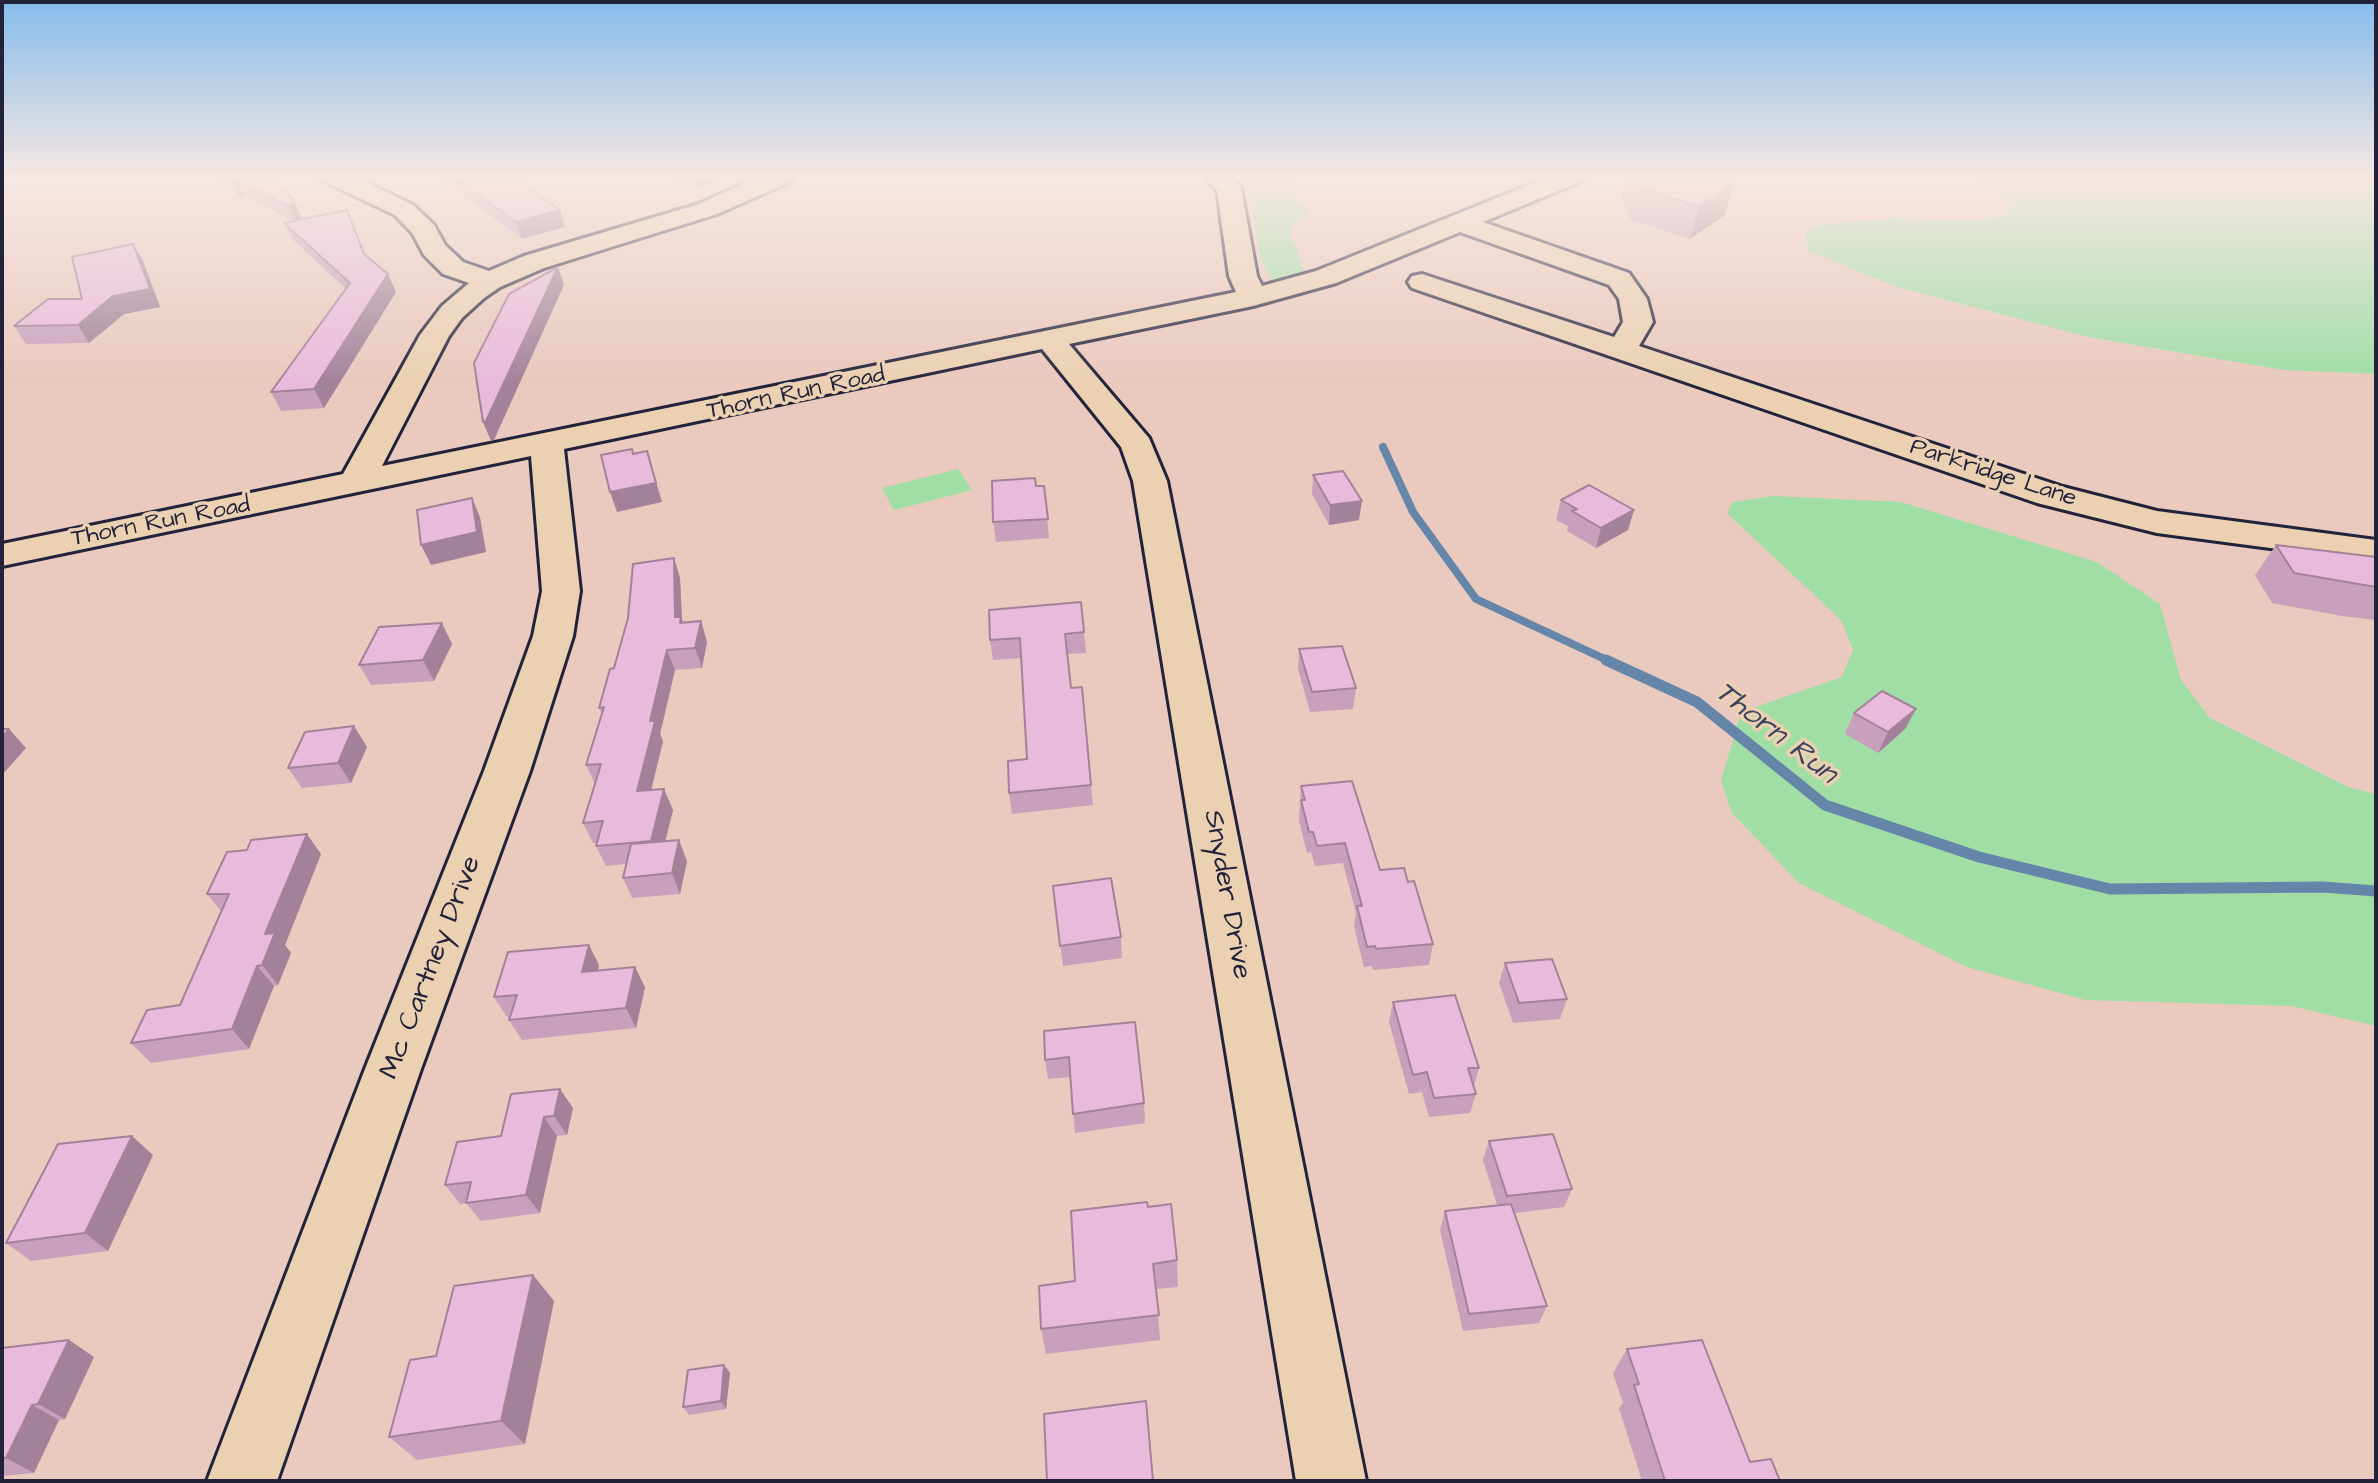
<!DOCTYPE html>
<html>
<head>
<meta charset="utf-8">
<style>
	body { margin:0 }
	#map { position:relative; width:2378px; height:1483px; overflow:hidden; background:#eac9be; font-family:"Architects Daughter",sans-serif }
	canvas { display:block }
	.frame { position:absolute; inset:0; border:4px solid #22223b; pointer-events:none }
</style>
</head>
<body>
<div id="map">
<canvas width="2378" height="1483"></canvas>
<div class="frame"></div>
</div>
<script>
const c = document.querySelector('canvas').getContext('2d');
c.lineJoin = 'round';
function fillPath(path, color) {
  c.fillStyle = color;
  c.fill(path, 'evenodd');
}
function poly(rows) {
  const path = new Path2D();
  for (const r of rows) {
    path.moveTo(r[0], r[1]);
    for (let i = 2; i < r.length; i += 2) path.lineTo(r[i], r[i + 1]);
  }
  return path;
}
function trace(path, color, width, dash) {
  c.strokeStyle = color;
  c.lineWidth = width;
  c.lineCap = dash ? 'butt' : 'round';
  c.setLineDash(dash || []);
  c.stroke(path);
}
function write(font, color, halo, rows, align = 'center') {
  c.font = font + ' "Architects Daughter",sans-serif';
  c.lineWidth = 7;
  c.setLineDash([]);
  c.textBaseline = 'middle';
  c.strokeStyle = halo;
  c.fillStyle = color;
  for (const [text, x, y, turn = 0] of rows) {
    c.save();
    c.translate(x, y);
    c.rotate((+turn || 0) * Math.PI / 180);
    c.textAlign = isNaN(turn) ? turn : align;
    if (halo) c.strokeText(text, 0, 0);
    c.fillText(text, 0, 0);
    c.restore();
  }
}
const green = poly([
	[1238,176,1305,176,1286,188,1304,205,1309,217,1292,225,1291,233,1304,270,1297,277,1284,281,1270,279,1261,259,1249,189],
	[1981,176,2376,176,2376,374,2284,370,2093,338,1900,288,1808,251,1805,231,1814,226,1892,218,1977,221,2003,216,2011,206,1992,187,1975,185,1983,179],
	[958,469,972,490,894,510,882,488],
	[1773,496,1901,502,2097,562,2160,604,2181,680,2210,718,2348,787,2376,794,2376,1026,2291,1006,2085,1000,1967,967,1799,883,1732,813,1721,781,1741,712,1842,677,1853,650,1841,620,1727,513,1733,502]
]);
const streamFar1 = poly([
	[1383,447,1413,512,1476,599,1611,662]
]);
const stream = poly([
	[1606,660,1697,702,1825,805,1979,857,2110,889,2323,887,2376,891]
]);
const minor = poly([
	[321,176,353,176,413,205,434,225,445,245,463,262,489,271,524,256,699,204,761,176,795,176,792,181,717,214,544,268,500,287,484,298,462,318,449,336,382,466,1236,292,1229,276,1217,190,1204,176,1231,176,1241,188,1257,276,1262,286,1316,271,1551,176,1585,176,1582,181,1483,222,1629,273,1647,299,1653,322,1639,346,2063,487,2157,511,2376,540,2376,562,2157,533,2037,503,1412,288,1408,282,1412,276,1422,274,1614,337,1623,322,1619,299,1609,285,1460,232,1336,283,1253,306,1069,344,1149,438,1167,481,1366,1481,1296,1481,1133,481,1121,447,1042,349,564,449,580,591,573,636,530,771,421,1069,277,1481,207,1481,365,1069,484,771,533,636,542,591,531,456,2,566,2,544,343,474,420,335,442,306,469,283,443,274,424,255,413,234,395,215,324,181,321,176]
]);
const wall = poly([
	[218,176,268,176,294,200,301,217,299,219,354,226,366,255,396,292,324,408,281,411,271,392,346,289,292,239,284,223,292,221,245,196,240,197],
	[438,176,510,176,565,227,522,239],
	[659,176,724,176,699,189,696,184],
	[1626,176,1727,176,1725,215,1690,239,1630,219,1621,198],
	[133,244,143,261,160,307,124,314,89,343,26,344,14,326,82,299],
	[1313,475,1359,520,1329,525,1312,494],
	[1036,486,1044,486,1049,538,996,542,993,522],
	[1561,500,1628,530,1596,548,1567,531,1568,526,1556,520],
	[2276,545,2376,557,2376,620,2342,616,2272,603,2255,575],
	[680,578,682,619,683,623,701,621,707,642,702,668,675,670,660,734,663,741,651,790,673,810,665,842,687,861,680,894,632,898,623,878,626,864,606,866,596,846,597,843,593,843,583,823,595,784,586,765,602,714,599,708],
	[1084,632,1086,653,1067,654,1071,688,1091,785,1093,805,1012,814,1009,793,1027,759,1021,658,993,660,990,640],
	[452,644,434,681,371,685,359,665],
	[1299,649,1356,688,1353,709,1310,712,1298,669],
	[1916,709,1905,729,1878,753,1845,734,1854,713],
	[367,747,351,783,302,788,288,768],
	[1301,786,1380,870,1408,882,1433,944,1429,965,1373,970,1372,966,1364,967,1354,926,1356,913,1343,863,1315,866,1311,852,1307,853,1299,821],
	[321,854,285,945,291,953,278,985,274,986,249,1049,151,1063,131,1043,180,1005,222,912,207,894],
	[1053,886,1121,937,1122,958,1063,966],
	[1505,963,1567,999,1560,1019,1513,1023,1499,983],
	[599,965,598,971,645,987,636,1028,522,1040,509,1020,510,1017,507,1017,494,997],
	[1393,1002,1479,1068,1474,1086,1476,1094,1470,1113,1429,1117,1422,1092,1409,1094,1389,1022],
	[1044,1031,1144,1103,1145,1123,1075,1133,1070,1077,1048,1079,1045,1060],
	[511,1094,573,1108,567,1135,557,1136,540,1213,481,1221,466,1203,460,1204,445,1185,501,1136],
	[1489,1141,1572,1189,1564,1207,1515,1213,1547,1306,1539,1323,1463,1331,1440,1230,1445,1211,1497,1205,1483,1160],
	[153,1155,108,1251,31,1261,6,1243],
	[1148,1207,1177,1260,1178,1287,1156,1289,1160,1340,1046,1354,1041,1329,1075,1281],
	[533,1275,554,1301,525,1444,417,1460,389,1437,436,1356],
	[2,1348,94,1357,65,1419,59,1420,34,1473,2,1476],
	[1627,1349,1750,1462,1780,1481,1642,1481,1619,1408,1623,1403,1613,1373],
	[724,1365,730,1373,726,1409,689,1415,683,1407]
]);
const shadedWall = poly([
	[696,176,724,176,699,189],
	[237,180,245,196,240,197,232,181],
	[1734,184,1725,215,1690,239,1699,207],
	[294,200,301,217,296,224,289,207],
	[560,210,565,227,522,239,516,222],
	[133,244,143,261,160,307,124,314,89,343,78,325,113,296],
	[558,267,564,285,494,440,491,441,483,422],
	[388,274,396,292,324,408,314,389],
	[647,451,662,502,617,512,610,492],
	[472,498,480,517,486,552,431,565,421,545],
	[1362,501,1359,520,1329,525,1330,505],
	[1634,510,1628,530,1596,548,1601,528],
	[674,558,680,578,682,619,688,637,675,617],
	[701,621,707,642,702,668,695,648],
	[442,623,452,644,434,681,423,660],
	[667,650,675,670,660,734,663,741,646,812,637,791,650,721],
	[1916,709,1905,729,1878,753,1888,732],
	[354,726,367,747,351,783,338,763],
	[9,729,26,748,2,775,2,737],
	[664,789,673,810,660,862,651,841],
	[307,834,321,854,285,945,291,953,278,985,262,965,265,934],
	[679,840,687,861,680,894,672,873],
	[589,945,599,965,593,992,582,972],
	[257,966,274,986,249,1049,232,1029],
	[635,967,645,987,636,1028,626,1008],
	[560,1089,573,1108,567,1135,554,1116],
	[544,1117,557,1136,540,1213,526,1195],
	[132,1136,153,1155,108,1251,85,1233],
	[533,1275,554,1301,525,1444,501,1421],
	[69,1340,94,1357,65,1419,38,1404],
	[724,1365,730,1373,726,1409,721,1401],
	[32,1405,59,1420,34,1473,6,1458]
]);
const building = poly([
	[227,176,268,176,294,200,289,207,237,180,232,181,227,176],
	[453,176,510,176,560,210,516,222,453,176],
	[1632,176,1718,176,1734,184,1699,207,1638,187,1632,176],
	[347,210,364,254,388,274,314,389,271,392,350,283,284,223,347,210],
	[133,244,150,289,113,296,78,325,14,326,48,299,82,299,72,257,133,244],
	[558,267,486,421,483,422,474,363,509,294,558,267],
	[632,449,633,454,647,451,656,483,610,492,601,455,632,449],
	[1343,471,1362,501,1330,505,1313,475,1343,471],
	[1035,478,1036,486,1044,486,1048,519,993,522,992,481,1035,478],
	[1589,485,1634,510,1601,528,1572,511,1577,509,1561,500,1589,485],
	[472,498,477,532,421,545,417,510,472,498],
	[2276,545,2376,557,2376,587,2294,573,2276,545],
	[674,558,675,617,681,617,680,623,701,621,695,648,667,650,650,721,655,721,637,791,664,789,651,841,596,846,603,821,583,823,601,764,586,765,604,707,599,708,610,669,614,668,628,618,633,564,674,558],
	[1081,602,1084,632,1065,634,1071,688,1082,687,1091,785,1009,793,1008,761,1027,759,1020,638,990,640,989,610,1081,602],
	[442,623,423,660,359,665,379,627,442,623],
	[1342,646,1356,688,1312,692,1299,649,1342,646],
	[1882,691,1916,709,1888,732,1854,713,1882,691],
	[354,726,338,763,288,768,305,732,354,726],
	[2,729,9,729,2,737,2,729],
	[1352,781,1380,870,1404,868,1408,882,1414,881,1433,944,1376,949,1375,946,1367,947,1357,906,1362,906,1345,843,1317,846,1313,832,1309,832,1301,800,1305,800,1301,786,1352,781],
	[307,834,265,934,275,933,262,965,257,966,232,1029,131,1043,147,1010,180,1005,229,894,207,894,227,852,247,850,251,840,307,834],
	[679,840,672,873,623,878,631,844,679,840],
	[1111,878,1121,937,1060,946,1053,886,1111,878],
	[589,945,582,972,635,967,626,1008,509,1020,517,995,494,997,508,952,589,945],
	[1552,959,1567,999,1519,1003,1505,963,1552,959],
	[1455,995,1479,1068,1468,1068,1476,1094,1434,1098,1427,1072,1413,1075,1393,1002,1455,995],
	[1135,1022,1144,1103,1073,1114,1069,1057,1045,1060,1044,1031,1135,1022],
	[560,1089,554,1116,544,1117,526,1195,466,1203,471,1182,445,1185,457,1142,501,1136,511,1094,560,1089],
	[1553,1134,1572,1189,1507,1196,1489,1141,1553,1134],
	[132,1136,85,1233,6,1243,58,1144,132,1136],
	[1147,1202,1148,1207,1171,1204,1177,1260,1153,1264,1159,1315,1041,1329,1039,1286,1075,1281,1071,1211,1147,1202],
	[1511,1204,1547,1306,1469,1314,1445,1211,1511,1204],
	[533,1275,501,1421,389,1437,410,1360,436,1356,454,1286,533,1275],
	[69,1340,38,1404,32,1405,6,1458,2,1458,2,1348,69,1340],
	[1702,1340,1750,1462,1771,1459,1780,1481,1665,1481,1634,1385,1639,1384,1627,1349,1702,1340],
	[724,1365,721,1401,683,1407,688,1370,724,1365],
	[1146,1401,1153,1481,1047,1481,1044,1414,1146,1401]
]);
const farStreetnames = [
	["Thorn Run Road",796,394,-12],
	["Parkridge Lane",1993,474,18],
	["Thorn Run Road",161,523,-11]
];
const streetNames = [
	["Snyder Drive",1226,895,80],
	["Mc Cartney Drive",432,968,-69]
];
const waterNames = [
	["Thorn Run",1775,734,38]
];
fillPath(green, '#a0dea6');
trace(streamFar1, '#6686a9', 8);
trace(stream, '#6686a9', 11);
trace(minor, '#22223b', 6);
fillPath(minor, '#ebd0b2');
fillPath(wall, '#c8a0bc');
fillPath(shadedWall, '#a38299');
fillPath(building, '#e9badb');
trace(building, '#a38299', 2);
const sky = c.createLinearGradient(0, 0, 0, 384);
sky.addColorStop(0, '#86bcec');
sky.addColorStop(0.46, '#f6e7e2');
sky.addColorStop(1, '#f6e7e200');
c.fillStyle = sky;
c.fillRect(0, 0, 2378, 384);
write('24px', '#22223b', '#ebd0b2', farStreetnames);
write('28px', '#22223b', '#ebd0b2', streetNames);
write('italic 30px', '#394360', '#ebd0b2', waterNames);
</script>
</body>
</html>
